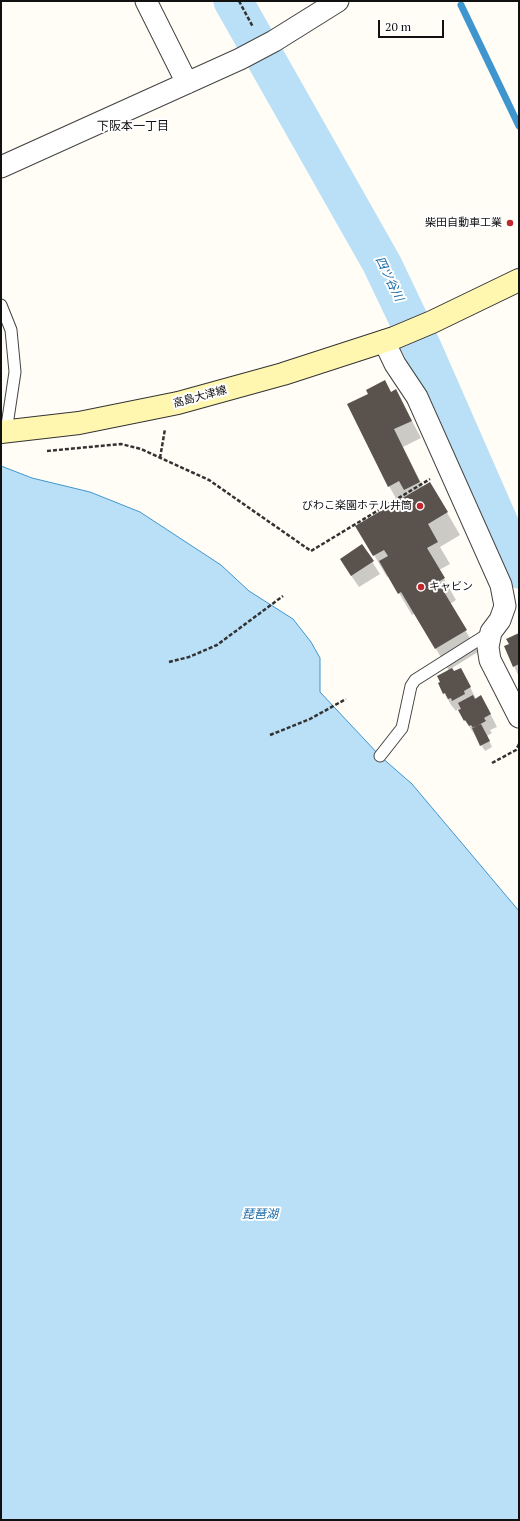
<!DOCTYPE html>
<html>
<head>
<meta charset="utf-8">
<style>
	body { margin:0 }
	#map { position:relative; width:520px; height:1521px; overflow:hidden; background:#fffdf5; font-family:"PT Serif",serif }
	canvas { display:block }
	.frame { position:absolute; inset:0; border:2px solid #111; pointer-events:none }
	.scale { position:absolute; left:378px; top:20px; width:66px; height:18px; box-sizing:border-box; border:2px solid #111; border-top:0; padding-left:5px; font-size:12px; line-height:14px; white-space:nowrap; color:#111; -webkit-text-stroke:3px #fff; paint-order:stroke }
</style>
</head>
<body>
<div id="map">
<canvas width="520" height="1521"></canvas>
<div class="frame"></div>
<div class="scale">20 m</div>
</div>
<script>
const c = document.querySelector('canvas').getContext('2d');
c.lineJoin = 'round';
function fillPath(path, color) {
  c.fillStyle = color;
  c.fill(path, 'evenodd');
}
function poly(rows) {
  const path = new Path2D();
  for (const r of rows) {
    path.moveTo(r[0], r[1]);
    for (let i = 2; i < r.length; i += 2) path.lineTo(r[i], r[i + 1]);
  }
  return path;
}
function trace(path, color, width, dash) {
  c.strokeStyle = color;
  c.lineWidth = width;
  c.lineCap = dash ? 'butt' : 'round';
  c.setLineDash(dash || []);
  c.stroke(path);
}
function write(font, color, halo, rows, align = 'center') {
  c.font = font + ' "PT Serif","Noto Sans JP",serif';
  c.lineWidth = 4;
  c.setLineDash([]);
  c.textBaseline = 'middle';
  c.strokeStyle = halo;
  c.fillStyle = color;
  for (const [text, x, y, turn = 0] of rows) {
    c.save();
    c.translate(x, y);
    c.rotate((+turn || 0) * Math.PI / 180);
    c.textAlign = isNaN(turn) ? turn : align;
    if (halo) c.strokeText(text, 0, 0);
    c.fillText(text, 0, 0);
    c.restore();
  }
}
const water = poly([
	[1,466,32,478,90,492,140,512,221,565,249,591,293,619,311,642,320,658,320,692,380,756,412,784,519,911,519,1520,1,1520,1,466]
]);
const shadow = poly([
	[396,391,421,438,403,447,423,487,430,483,460,535,440,547,450,564,439,570,456,600,450,604,478,652,452,668,454,673,467,681,476,699,488,709,497,727,490,730,492,733,487,736,492,747,485,751,458,709,456,711,451,705,439,684,449,671,415,613,412,615,389,576,387,577,357,526,398,502,389,486,391,393],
	[362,546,380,574,359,587,348,571],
	[519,634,519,677,514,666,510,645]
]);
const stream = poly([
	[461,5,519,126]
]);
const river = poly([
	[233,1,382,264,423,350,519,569]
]);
const building = poly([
	[385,380,391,392,396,389,412,421,394,429,420,482,404,490,399,481,388,487,347,404,368,394,366,390],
	[430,482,448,512,428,524,438,542,427,548,445,578,438,582,467,630,435,649,401,592,398,594,379,561,388,556,384,550,373,556,355,526],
	[362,544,374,561,351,576,340,559],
	[519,633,519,664,513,667,504,646,509,644,506,639],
	[452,668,454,671,461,668,471,687,464,691,465,694,452,701,451,698,448,699,445,693,443,694,438,683,440,682,437,676],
	[473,695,475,699,481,695,491,714,484,718,486,721,473,728,471,725,469,726,465,720,464,721,458,710,461,709,458,703],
	[481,724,490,741,480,746,472,728]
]);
const path = poly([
	[239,1,253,27],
	[47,451,121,444,141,449,209,480,311,551,430,479],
	[160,458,165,429],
	[169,662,189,657,217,645,283,596],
	[270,735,310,719,346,699],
	[492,763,516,750,519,744]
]);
const lane = poly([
	[1,305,11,330,15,372,6,432],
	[380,756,402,728,411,686,415,680,491,632]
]);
const street = poly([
	[146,1,187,83],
	[1,167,240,59,274,41,338,1],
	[384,341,395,364,417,397,501,585,505,606,500,620,491,632,488,647,490,660,519,717]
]);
const secondary = poly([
	[1,432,79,423,178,403,283,374,394,338,432,322,519,280]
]);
const markers = [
	[510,223,4,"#c4262e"],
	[420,506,4,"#c4262e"],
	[421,587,4,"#c4262e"]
];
const poiNames = [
	["柴田自動車工業",502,223],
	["びわこ楽園ホテル井筒",412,506],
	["キャビン",429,587,"left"]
];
const streetNames = [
	["高島大津線",200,397,-15]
];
const neighbourhoodNames = [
	["下阪本一丁目",133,127]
];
const waterNames = [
	["四ツ谷川",389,279,64],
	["琵琶湖",260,1215]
];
fillPath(water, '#b9e0f7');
trace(water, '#3f96cf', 1);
fillPath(shadow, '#0003');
trace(stream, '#3f96cf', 7);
trace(river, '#b9e0f7', 39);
fillPath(building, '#5a524d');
trace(lane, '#444', 13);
trace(street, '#444', 23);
trace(secondary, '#333', 24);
trace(path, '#333', 2.5, [4, 2]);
trace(lane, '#fff', 11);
trace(street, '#fff', 21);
trace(secondary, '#fff6b0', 22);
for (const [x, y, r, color] of markers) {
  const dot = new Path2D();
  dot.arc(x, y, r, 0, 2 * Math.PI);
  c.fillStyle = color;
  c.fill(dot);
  trace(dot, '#fff', 1.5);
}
write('11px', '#111', '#fff', poiNames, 'right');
write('11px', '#111', '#fff', streetNames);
write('12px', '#111', '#fff', neighbourhoodNames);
write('italic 12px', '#1768a6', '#fff', waterNames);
</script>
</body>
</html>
